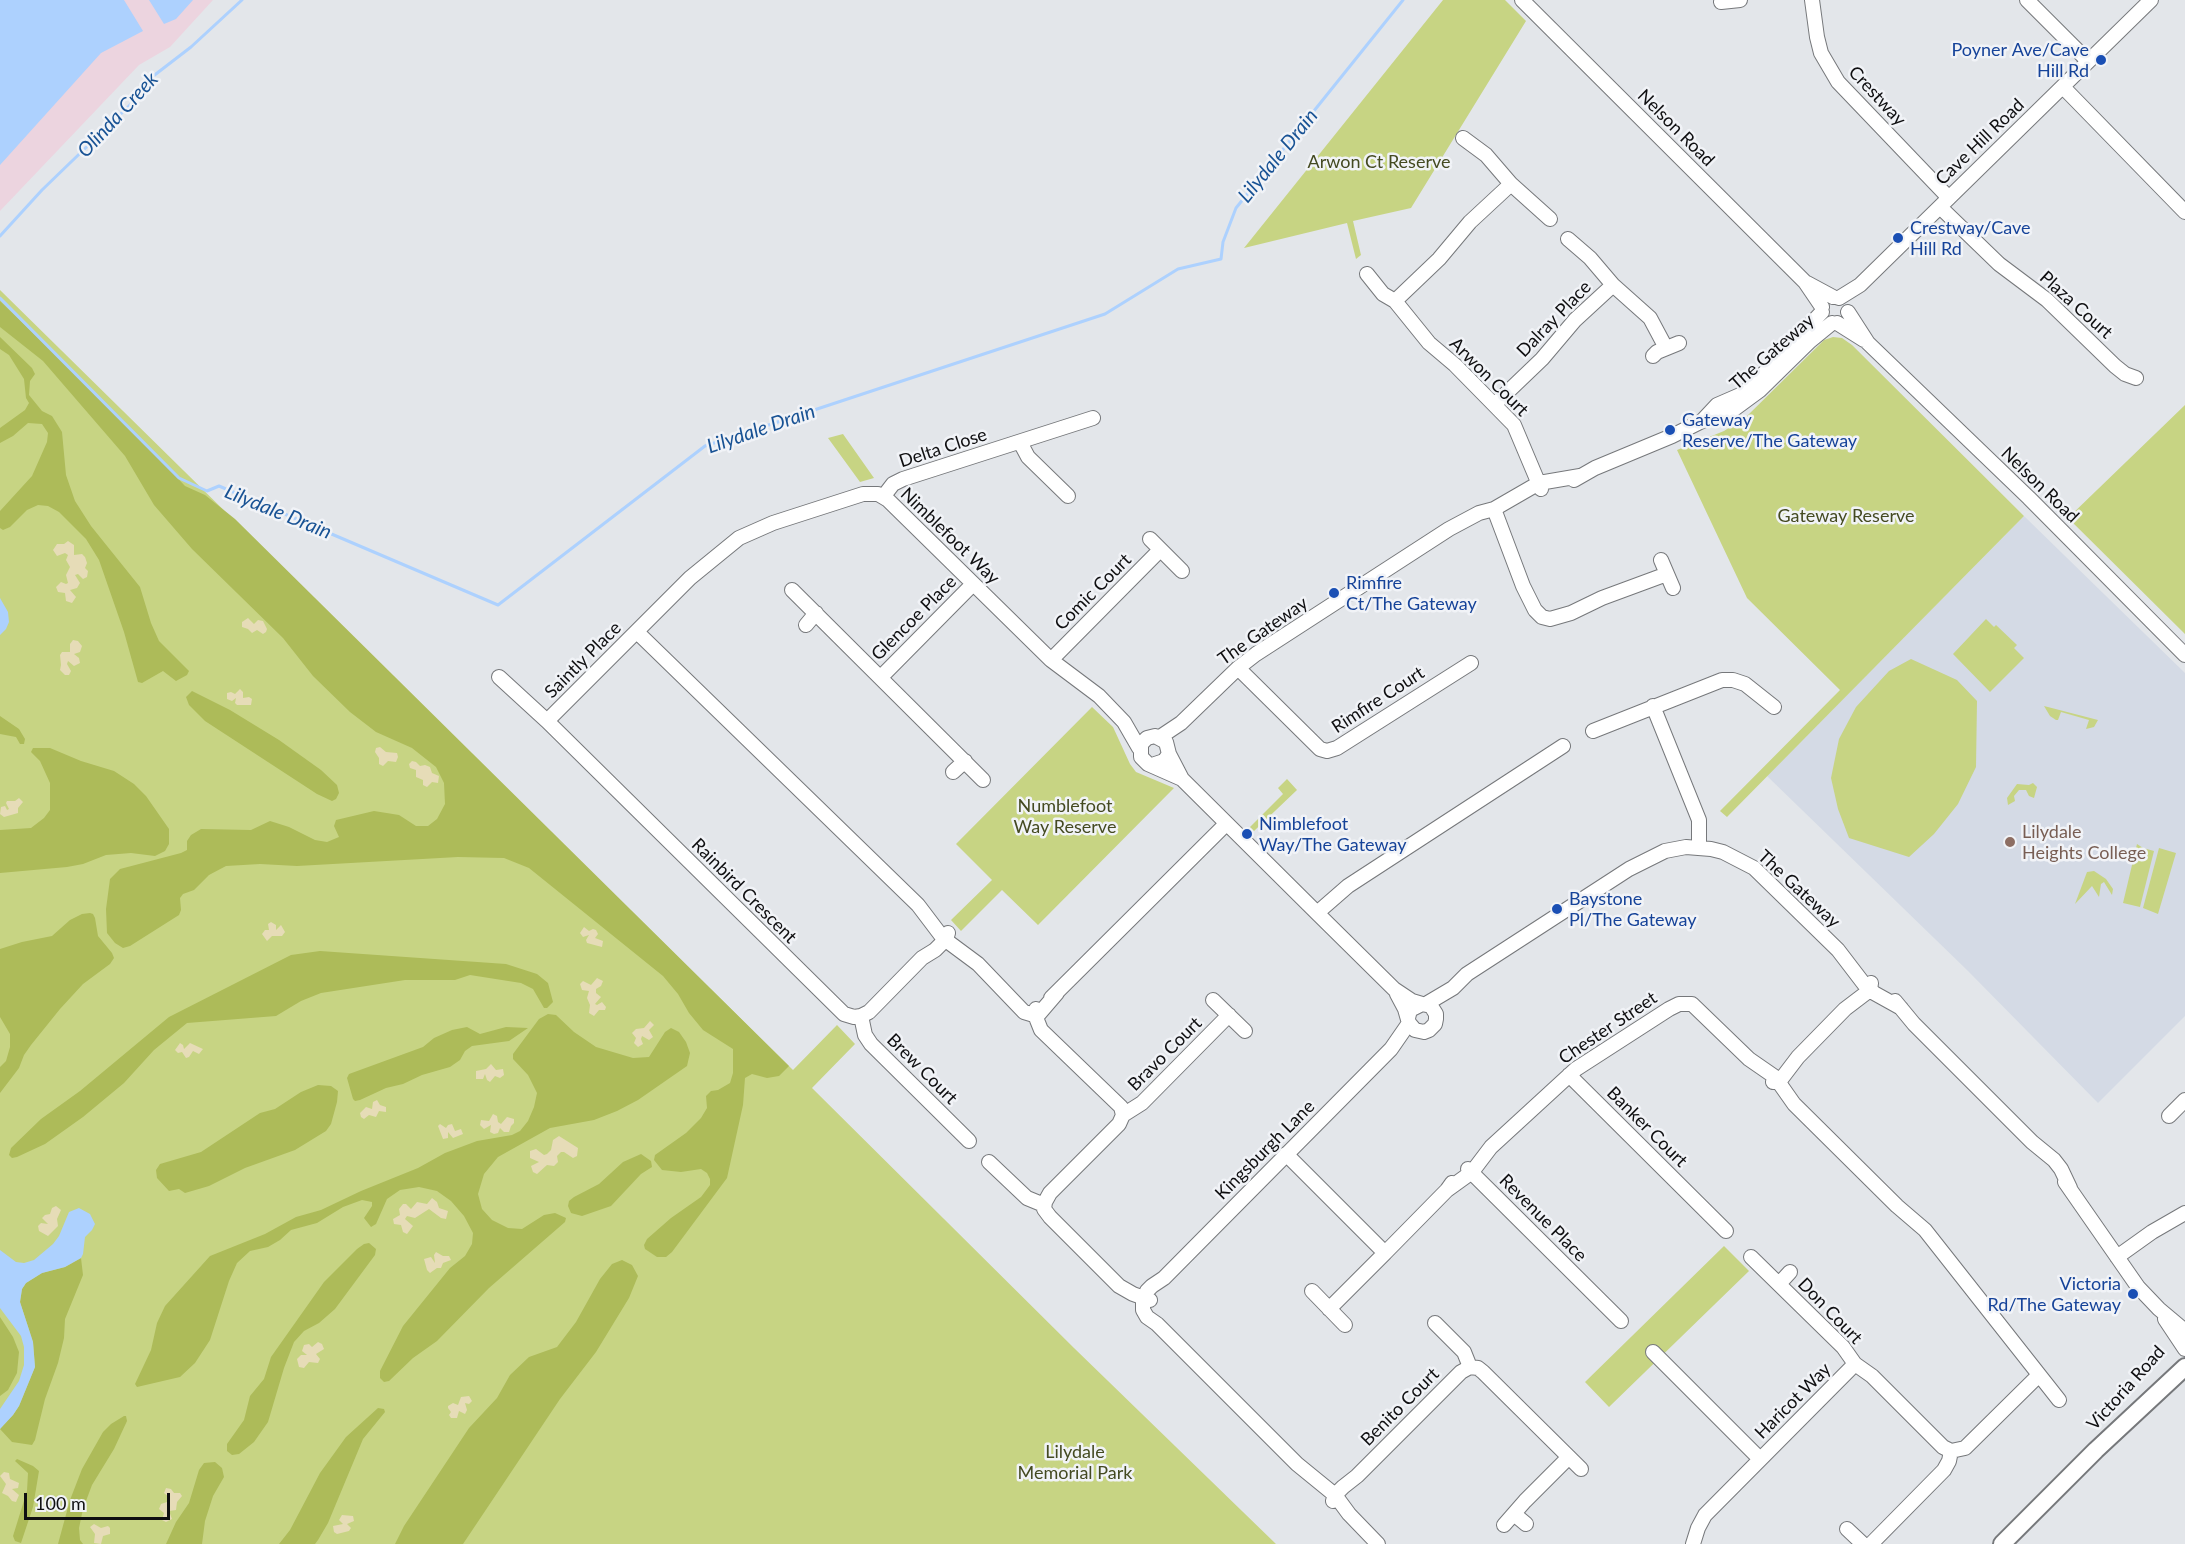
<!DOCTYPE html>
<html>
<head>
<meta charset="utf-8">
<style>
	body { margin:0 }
	#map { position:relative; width:2185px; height:1544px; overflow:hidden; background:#e3e6ea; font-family:Lato,sans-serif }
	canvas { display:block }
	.scale { position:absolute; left:24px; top:1493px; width:146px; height:27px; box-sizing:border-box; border:3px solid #0f0f11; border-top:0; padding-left:8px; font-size:18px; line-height:21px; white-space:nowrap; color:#0f0f11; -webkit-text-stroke:4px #f1f3f7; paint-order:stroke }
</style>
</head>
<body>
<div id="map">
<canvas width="2185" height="1544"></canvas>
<div class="scale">100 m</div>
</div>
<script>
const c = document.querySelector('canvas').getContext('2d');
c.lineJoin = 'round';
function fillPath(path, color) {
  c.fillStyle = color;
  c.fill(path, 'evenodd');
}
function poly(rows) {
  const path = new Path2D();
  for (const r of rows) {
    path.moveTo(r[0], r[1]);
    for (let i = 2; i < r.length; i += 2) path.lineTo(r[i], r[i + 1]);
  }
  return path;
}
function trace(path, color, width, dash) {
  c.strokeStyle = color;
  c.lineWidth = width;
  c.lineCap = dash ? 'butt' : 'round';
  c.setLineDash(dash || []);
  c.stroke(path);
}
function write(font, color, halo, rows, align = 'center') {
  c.font = font + ' Lato,sans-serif';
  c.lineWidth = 5;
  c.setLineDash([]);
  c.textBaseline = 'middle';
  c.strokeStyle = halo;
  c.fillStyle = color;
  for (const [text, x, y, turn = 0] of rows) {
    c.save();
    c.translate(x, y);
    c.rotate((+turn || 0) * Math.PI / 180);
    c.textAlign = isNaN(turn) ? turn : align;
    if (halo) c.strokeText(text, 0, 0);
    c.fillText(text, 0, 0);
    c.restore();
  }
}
const industrial = poly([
	[0,0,213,0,170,47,139,65,0,211]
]);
const built = poly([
	[2024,516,2185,673,2185,1016,2098,1103,1968,971,1767,776]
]);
const green = poly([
	[1443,0,1505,0,1526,21,1411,208,1353,221,1361,255,1356,259,1347,223,1244,248],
	[0,290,793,1070,837,1025,855,1044,812,1088,1074,1348,1276,1544,0,1544],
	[1833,337,1842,338,1852,345,2024,516,1727,817,1720,811,1840,690,1747,598,1677,450,1724,431,1747,416,1818,346,1824,340],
	[2185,405,2185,634,2068,518],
	[843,434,874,478,860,482,828,438],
	[1986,619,1994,627,1996,625,2017,645,2014,648,2024,658,1990,692,1953,654],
	[1911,659,1957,680,1977,701,1976,767,1958,804,1934,834,1909,857,1849,838,1838,809,1831,778,1839,739,1856,707,1889,671],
	[2044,706,2098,720,2094,727,2086,729,2089,720,2061,712,2058,720,2056,720,2050,716],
	[1092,707,1113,727,1130,764,1136,772,1174,788,1038,925,1002,890,961,931,951,920,992,880,956,844],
	[1287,779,1297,790,1254,831,1250,827,1283,794,1278,788],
	[2033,783,2037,787,2034,798,2029,796,2026,790,2019,790,2014,796,2015,801,2008,805,2007,798,2017,784,2029,785],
	[2137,844,2143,848,2154,851,2140,907,2123,903],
	[2159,848,2176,853,2158,914,2143,908],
	[2094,871,2106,879,2113,889,2112,895,2104,882,2101,884,2099,897,2092,886,2075,904,2087,872],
	[1724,1246,1749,1271,1609,1407,1585,1382]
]);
const forest = poly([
	[0,301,122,419,185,486,205,495,235,519,789,1066,779,1076,767,1078,752,1074,745,1078,743,1105,727,1178,672,1252,666,1257,657,1257,645,1249,644,1245,647,1239,671,1218,701,1197,710,1185,710,1179,707,1173,701,1169,681,1172,662,1170,654,1160,655,1155,686,1133,701,1118,707,1108,706,1096,711,1091,718,1090,730,1083,733,1073,733,1049,703,1030,689,1013,678,994,663,976,529,868,504,858,458,857,297,866,260,864,226,866,209,875,194,890,183,894,180,898,181,910,179,915,130,946,123,948,115,943,107,933,106,909,110,879,120,869,181,853,187,850,187,841,191,835,201,829,251,830,270,821,289,827,315,840,327,842,339,837,334,826,336,820,374,811,399,815,416,826,428,826,437,819,445,804,444,783,436,767,412,748,376,732,350,712,313,676,283,638,192,549,154,505,125,456,43,361,0,327],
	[0,337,32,368,35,374,30,381,29,395,42,411,52,416,62,432,66,475,75,501,91,526,140,587,151,623,159,641,189,671,187,675,176,681,163,671,142,683,138,682,124,632,99,560,86,539,59,512,48,506,38,505,27,510,10,527,3,530,0,528,0,511,32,476,47,442,48,433,42,424,28,423,13,436,0,443,0,428,25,410,29,403,26,398,24,379,9,355,0,349],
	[192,691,230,710,279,740,321,770,337,785,339,793,336,799,332,801,317,794,205,721,189,705,186,697],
	[0,716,19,729,25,739,24,744,20,744,16,737,0,734],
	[33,748,50,748,81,761,114,771,134,784,146,796,169,829,169,844,165,851,155,856,131,853,106,855,83,864,67,867,0,873,0,830,31,828,44,818,50,810,50,783,40,761,31,752],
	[90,913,93,914,95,918,98,936,112,953,114,958,110,964,83,984,60,1009,31,1045,24,1055,19,1068,0,1093,0,1067,6,1061,10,1047,10,1034,0,1017,0,949,22,942,52,936,70,920,82,914],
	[320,951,506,964,537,974,548,983,553,1002,547,1008,544,1008,533,989,521,983,470,975,455,980,405,980,321,993,301,1001,276,1016,187,1023,154,1050,124,1083,83,1117,45,1144,17,1157,12,1158,9,1155,11,1148,41,1119,80,1091,169,1017,291,955],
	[548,1014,556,1015,574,1032,596,1047,633,1058,649,1057,665,1032,671,1028,679,1032,686,1042,690,1053,687,1066,638,1100,617,1111,594,1120,550,1128,498,1157,484,1174,478,1194,482,1209,492,1220,508,1228,522,1229,544,1215,555,1213,566,1218,565,1222,489,1288,437,1341,413,1358,389,1381,384,1382,380,1378,380,1371,403,1326,450,1268,465,1256,472,1244,473,1233,464,1216,451,1201,437,1191,419,1187,400,1190,387,1199,376,1224,371,1227,364,1218,372,1206,372,1202,362,1200,343,1207,317,1223,291,1230,280,1240,268,1247,250,1251,237,1263,229,1281,210,1340,195,1363,180,1377,137,1387,135,1384,151,1350,157,1323,165,1306,210,1256,265,1234,296,1217,321,1210,361,1191,418,1168,445,1153,477,1141,512,1135,520,1131,528,1121,534,1107,537,1093,528,1075,513,1059,513,1054,539,1019],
	[467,1027,480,1034,506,1027,528,1028,509,1041,472,1046,465,1051,460,1060,450,1067,422,1075,403,1084,386,1088,360,1100,355,1101,353,1099,347,1078,349,1074,423,1047,434,1038,452,1030],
	[318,1085,331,1086,338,1091,337,1102,331,1124,326,1131,295,1150,245,1168,209,1186,185,1193,179,1189,169,1191,157,1178,156,1170,160,1164,201,1152,260,1113,275,1109,301,1092],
	[641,1154,651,1161,652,1167,641,1174,611,1206,582,1216,571,1213,568,1206,569,1201,574,1197,599,1184,623,1162],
	[369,1243,376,1249,375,1255,335,1309,319,1323,304,1331,294,1342,284,1368,268,1422,254,1442,239,1454,232,1455,227,1451,227,1444,244,1420,250,1396,264,1379,271,1357,324,1282,357,1249,364,1244],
	[81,1258,83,1275,65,1319,64,1338,58,1363,45,1399,35,1440,32,1445,12,1442,0,1429,13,1415,19,1406,35,1367,33,1342,20,1302,22,1289,26,1283,42,1273,65,1267],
	[622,1260,632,1265,638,1276,629,1298,596,1352,560,1399,463,1544,395,1544,404,1526,469,1428,497,1398,510,1375,529,1357,557,1347,576,1322,600,1279,612,1264],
	[0,1317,13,1337,19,1352,17,1373,8,1390,0,1396],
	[378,1408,384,1409,385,1412,363,1439,328,1523,318,1540,315,1544,279,1544,290,1530,320,1473,346,1437],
	[124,1416,126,1416,127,1421,114,1449,92,1485,83,1509,79,1528,80,1540,83,1544,58,1544,70,1500,82,1469,103,1432,111,1424],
	[17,1459,33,1466,39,1471,33,1507,21,1543,15,1541,13,1536,27,1491,28,1473,15,1461],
	[215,1462,222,1468,224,1477,213,1496,205,1521,202,1544,166,1544,176,1522,189,1503,199,1470,204,1463]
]);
const sand = poly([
	[68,541,74,545,74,555,82,554,85,557,87,563,85,568,88,571,87,577,83,579,78,574,75,575,80,583,77,588,70,590,76,597,72,603,66,601,65,593,58,592,56,587,61,582,66,584,68,583,66,575,70,567,66,560,68,555,65,553,57,556,53,550,57,544,64,544],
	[248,618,254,624,258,620,263,621,267,629,266,632,263,634,257,630,252,633,248,629,242,627,242,622],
	[73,640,78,641,82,646,80,652,74,654,79,658,80,663,74,666,68,661,67,664,71,671,69,675,65,675,60,670,61,665,60,655,62,652,70,652,70,644],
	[240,689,243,692,243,698,249,697,252,699,251,705,237,705,235,703,236,698,232,701,227,699,227,693,231,692,235,694],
	[380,747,386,752,397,753,398,757,396,762,388,761,383,766,379,764,379,758,375,752,376,748],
	[412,761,416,762,420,766,425,765,430,767,432,773,439,776,438,783,432,782,427,787,423,785,423,780,416,777,416,770,410,768,409,764],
	[19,798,23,802,18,808,18,813,4,817,0,814,1,807,5,806,7,810,9,809,6,803,7,801,15,801],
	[271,922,276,925,276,930,281,925,285,932,282,936,272,936,267,941,262,934,265,930,269,930,268,924],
	[584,927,589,931,593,929,596,930,598,934,595,938,603,941,602,947,587,943,586,940,589,935,583,937,580,933],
	[597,978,603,981,601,986,596,989,596,993,601,997,595,1004,597,1005,602,1002,606,1007,605,1010,599,1010,594,1016,589,1013,590,1005,587,998,589,991,582,990,580,984,583,981,591,985],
	[650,1021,654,1025,649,1030,653,1037,649,1040,642,1036,641,1039,643,1044,638,1047,634,1043,636,1038,632,1033,636,1029,644,1028],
	[180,1043,183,1045,184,1049,190,1043,203,1049,199,1054,193,1051,189,1057,186,1058,182,1052,178,1053,175,1050],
	[491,1064,496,1070,503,1069,504,1075,500,1078,495,1076,490,1082,487,1080,485,1074,483,1079,476,1079,476,1071,486,1069],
	[377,1100,380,1105,386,1107,386,1112,379,1111,376,1117,369,1115,364,1119,361,1117,360,1113,366,1107,372,1109,373,1102],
	[493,1114,497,1116,498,1122,501,1124,507,1117,514,1119,514,1123,511,1126,509,1132,504,1132,500,1128,498,1133,494,1134,490,1132,491,1125,484,1129,480,1125,481,1120,489,1121],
	[440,1124,446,1128,448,1125,452,1124,455,1131,461,1129,463,1134,453,1138,448,1132,448,1138,443,1139,438,1126],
	[559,1136,578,1148,577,1156,573,1158,564,1152,561,1152,557,1156,558,1162,554,1166,547,1165,537,1174,533,1172,531,1166,539,1162,530,1158,530,1151,536,1149,544,1155,547,1154,551,1150,553,1140],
	[432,1198,437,1202,439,1208,448,1211,446,1219,441,1218,429,1209,415,1218,407,1216,405,1219,413,1226,407,1234,403,1232,401,1225,394,1224,393,1219,400,1215,399,1209,403,1204,406,1204,411,1209,417,1202,427,1204],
	[56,1206,61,1210,57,1219,58,1226,48,1236,39,1231,38,1226,41,1223,48,1224,42,1218,45,1215,50,1214,52,1208],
	[436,1252,443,1256,449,1256,451,1260,443,1263,441,1268,437,1268,430,1273,427,1270,424,1259,431,1257,435,1263,434,1255],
	[318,1342,322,1344,324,1349,316,1354,320,1359,318,1363,309,1362,304,1368,299,1367,297,1359,301,1355,307,1355,302,1351,304,1345,309,1344,312,1347],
	[469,1396,472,1401,469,1404,465,1403,467,1410,465,1414,459,1411,457,1418,451,1418,449,1415,451,1412,448,1408,448,1406,453,1403,458,1405,461,1397],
	[4,1472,9,1473,10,1479,19,1483,18,1488,12,1489,19,1495,16,1502,12,1501,8,1496,2,1493,6,1484,0,1476],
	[166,1488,171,1489,174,1493,180,1493,182,1496,177,1502,176,1510,169,1511,172,1519,166,1522,162,1520,164,1513,159,1509,161,1504,170,1501,170,1498,164,1493],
	[342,1515,353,1516,354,1521,347,1524,351,1528,349,1531,337,1534,334,1532,333,1526,343,1524,339,1520],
	[94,1524,101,1528,108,1526,110,1528,110,1534,103,1536,101,1544,94,1543,95,1534,90,1527]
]);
const water = poly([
	[0,0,124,0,143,31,101,53,0,165],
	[149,0,193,0,176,19,164,24],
	[0,598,8,612,9,622,6,629,0,635],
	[79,1208,90,1214,95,1224,92,1230,85,1237,83,1254,81,1258,65,1267,42,1273,26,1283,22,1289,20,1302,33,1342,35,1367,19,1406,13,1415,0,1429,0,1409,19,1381,24,1365,24,1347,21,1336,0,1308,0,1250,16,1262,24,1263,34,1260,53,1244,59,1236,69,1212]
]);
const stream = poly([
	[0,236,42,190,131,104,152,77,191,47,242,0],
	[0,298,179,478,207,491,219,486,498,605,705,446,1105,314,1178,269,1221,259,1223,242,1236,208,1403,0]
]);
const minor = poly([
	[1522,0,1805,282,1822,307],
	[1812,0,1817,37,1821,53,1838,82,1949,198],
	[2027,0,2088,61],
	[1721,2,1740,0],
	[2063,87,2185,212],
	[1463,138,1486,155,1511,184,1550,219],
	[1940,207,1999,264,2047,300,2115,366,2125,374,2136,378],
	[1568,239,1590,258,1613,285,1650,318,1666,348],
	[1367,274,1383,294,1395,301,1429,343,1455,365,1514,425,1541,489],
	[1807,283,1833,297],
	[1839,298,1860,285,2151,0],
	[1395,301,1439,259,1470,222,1511,184],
	[1848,312,1868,343,2029,498,2185,655],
	[1837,323,1864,340],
	[1653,356,1657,352,1679,343],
	[1495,404,1542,359,1575,320,1613,285],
	[1702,421,1717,405,1740,395,1751,387,1822,312],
	[1020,442,1028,457,1068,496],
	[1574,480,1595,468,1672,436,1702,421,1726,415,1760,390,1810,341,1832,323],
	[883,497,893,484,903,479,1093,418],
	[1494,509,1523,586,1535,610,1542,617,1550,619,1571,613,1602,598,1667,574,1673,588],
	[1150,539,1182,571],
	[1661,560,1667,574],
	[792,590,983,780],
	[806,625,816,613],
	[637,632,918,905,943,938,978,964,1024,1012,1034,1015,1039,1014,1057,993],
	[1051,660,1160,550],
	[1238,668,1320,749,1327,751,1337,748,1471,663],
	[499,677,547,721,690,578,739,538,773,523,863,494,878,494,888,500,1051,660,1099,696,1124,722,1139,748],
	[881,677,973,584],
	[1653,706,1699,820,1699,847],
	[547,721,844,1014,854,1017,861,1016,869,1012,922,958,935,950,946,939,948,933],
	[1593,731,1722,680,1733,680,1745,684,1774,707],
	[1160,737,1181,723,1238,668,1256,654,1449,529,1479,513,1494,509,1539,483,1580,476],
	[1169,754,1182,779,1317,913,1394,989,1412,1001,1422,1004],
	[1152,765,1164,761,1169,754,1166,742,1155,736,1147,738,1141,744,1141,757,1148,764,1182,779],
	[953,772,965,761],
	[1317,913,1348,886,1563,746],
	[1397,994,1405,1009,1409,1023,1415,1030,1424,1032,1429,1030,1435,1024,1436,1019,1436,1014,1431,1006,1422,1004,1410,1010,1408,1018],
	[1051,998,1226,824],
	[1213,1000,1245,1031],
	[1895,1001,1914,1024,2032,1142,2054,1160,2061,1169,2070,1188],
	[1426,1004,1453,988,1467,974,1629,869,1665,851,1686,847,1711,849,1723,852,1754,868,1838,950,1864,984,1874,993,1901,1008],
	[1036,1009,1037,1020,1041,1030,1121,1107,1123,1115,1119,1124,1050,1193,1045,1202,1044,1209,1050,1217,1119,1286,1133,1294,1150,1300],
	[861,1016,865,1035,871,1044,969,1141],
	[1569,1075,1726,1231],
	[1773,1082,1782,1078,1798,1057,1845,1009,1870,990,1871,983],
	[1123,1115,1142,1103,1229,1015],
	[2169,1116,2185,1100],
	[1286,1154,1385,1253,1447,1190,1452,1183],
	[989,1162,1027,1198,1044,1205],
	[1468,1169,1621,1321],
	[2065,1182,2138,1287,2159,1309,2185,1331],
	[1447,1190,1472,1172,1491,1147,1576,1069,1669,1009,1679,1004,1692,1004,1749,1059,1775,1077,1794,1104,1897,1206,1925,1230,2059,1400],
	[1751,1257,1843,1347,1855,1364],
	[2117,1257,2152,1232,2185,1213],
	[1779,1284,1790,1272],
	[1312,1291,1345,1325],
	[1329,1309,1385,1253],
	[2165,1319,2185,1349],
	[1435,1323,1464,1352,1470,1367],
	[1653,1352,1760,1459],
	[1333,1501,1335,1495,1343,1487,1357,1476,1461,1372,1470,1367,1478,1368,1483,1372,1581,1469],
	[1514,1514,1526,1524],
	[1504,1525,1525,1501,1569,1457],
	[1847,1529,1863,1544],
	[1378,1544,1349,1514,1335,1495,1297,1464,1157,1324,1147,1317,1143,1310,1143,1303,1147,1291,1152,1286,1164,1278,1391,1049,1409,1023],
	[1693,1544,1698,1528,1705,1515,1855,1364,1872,1376,1943,1447,1951,1451,1965,1448,2039,1375],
	[1871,1544,1944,1470,1949,1461,1951,1451]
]);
const major = poly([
	[2002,1544,2096,1450,2185,1367]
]);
const markers = [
	[2101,60,6,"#1a4fb4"],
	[1898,238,6,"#1a4fb4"],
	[1670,430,6,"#1a4fb4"],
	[1334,593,6,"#1a4fb4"],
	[1247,834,6,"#1a4fb4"],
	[2010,842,6,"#8d6e63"],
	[1557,909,6,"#1a4fb4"],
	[2133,1294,6,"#1a4fb4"]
];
const transitNames = [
	["Poyner Ave/Cave",2089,50,"right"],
	["Hill Rd",2089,71,"right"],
	["Crestway/Cave",1910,228],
	["Hill Rd",1910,249],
	["Gateway",1682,420],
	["Reserve/The Gateway",1682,441],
	["Rimfire",1346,583],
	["Ct/The Gateway",1346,604],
	["Nimblefoot",1259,824],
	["Way/The Gateway",1259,845],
	["Baystone",1569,899],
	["Pl/The Gateway",1569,920],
	["Victoria",2121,1284,"right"],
	["Rd/The Gateway",2121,1305,"right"]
];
const streetNames = [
	["Crestway",1877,96,47],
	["Nelson Road",1676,128,45],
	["Cave Hill Road",1980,142,-44],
	["Plaza Court",2076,305,42],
	["Dalray Place",1554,319,-46],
	["The Gateway",1772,352,-41],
	["Arwon Court",1489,377,45],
	["Delta Close",943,448,-18],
	["Nelson Road",2040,485,44],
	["Nimblefoot Way",950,536,44],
	["Comic Court",1093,592,-45],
	["Glencoe Place",914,618,-45],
	["The Gateway",1263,631,-35],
	["Saintly Place",583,660,-45],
	["Rimfire Court",1378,700,-33],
	["The Gateway",1799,889,43],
	["Rainbird Crescent",744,891,45],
	["Chester Street",1608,1028,-34],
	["Bravo Court",1165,1054,-45],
	["Brew Court",922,1069,45],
	["Banker Court",1647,1127,45],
	["Kingsburgh Lane",1265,1150,-45],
	["Revenue Place",1543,1218,45],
	["Don Court",1830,1311,46],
	["Victoria Road",2126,1388,-48],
	["Haricot Way",1793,1401,-45],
	["Benito Court",1400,1407,-45]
];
const parkNames = [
	["Arwon Ct Reserve",1379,162],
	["Gateway Reserve",1846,516],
	["Numblefoot",1065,806],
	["Way Reserve",1065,827],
	["Lilydale",1075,1452],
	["Memorial Park",1075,1473]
];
const educationNames = [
	["Lilydale",2022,832],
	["Heights College",2022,853]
];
const waterNames = [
	["Olinda Creek",118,115,-47],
	["Lilydale Drain",1278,156,-51],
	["Lilydale Drain",761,429,-19],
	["Lilydale Drain",278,512,22]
];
fillPath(industrial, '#ecd4df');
fillPath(built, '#d4dae5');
fillPath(green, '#c7d483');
fillPath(forest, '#adbb59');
fillPath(sand, '#e6dcb7');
fillPath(water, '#add1fe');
trace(stream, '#add1fe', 3);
trace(minor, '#76787b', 16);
trace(major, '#76787b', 20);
trace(minor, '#fff', 14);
trace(major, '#fff', 16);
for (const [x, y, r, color] of markers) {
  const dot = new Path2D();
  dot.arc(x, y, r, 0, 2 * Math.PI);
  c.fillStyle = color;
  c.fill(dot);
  trace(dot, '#f1f3f7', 2);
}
write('18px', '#164399', '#f1f3f7', transitNames, 'left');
write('18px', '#0f0f11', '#f1f3f7', streetNames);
write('18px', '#444a21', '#f1f3f7', parkNames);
write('18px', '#785e54', '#f1f3f7', educationNames, 'left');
write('italic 20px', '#185294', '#f1f3f7', waterNames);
</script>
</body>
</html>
